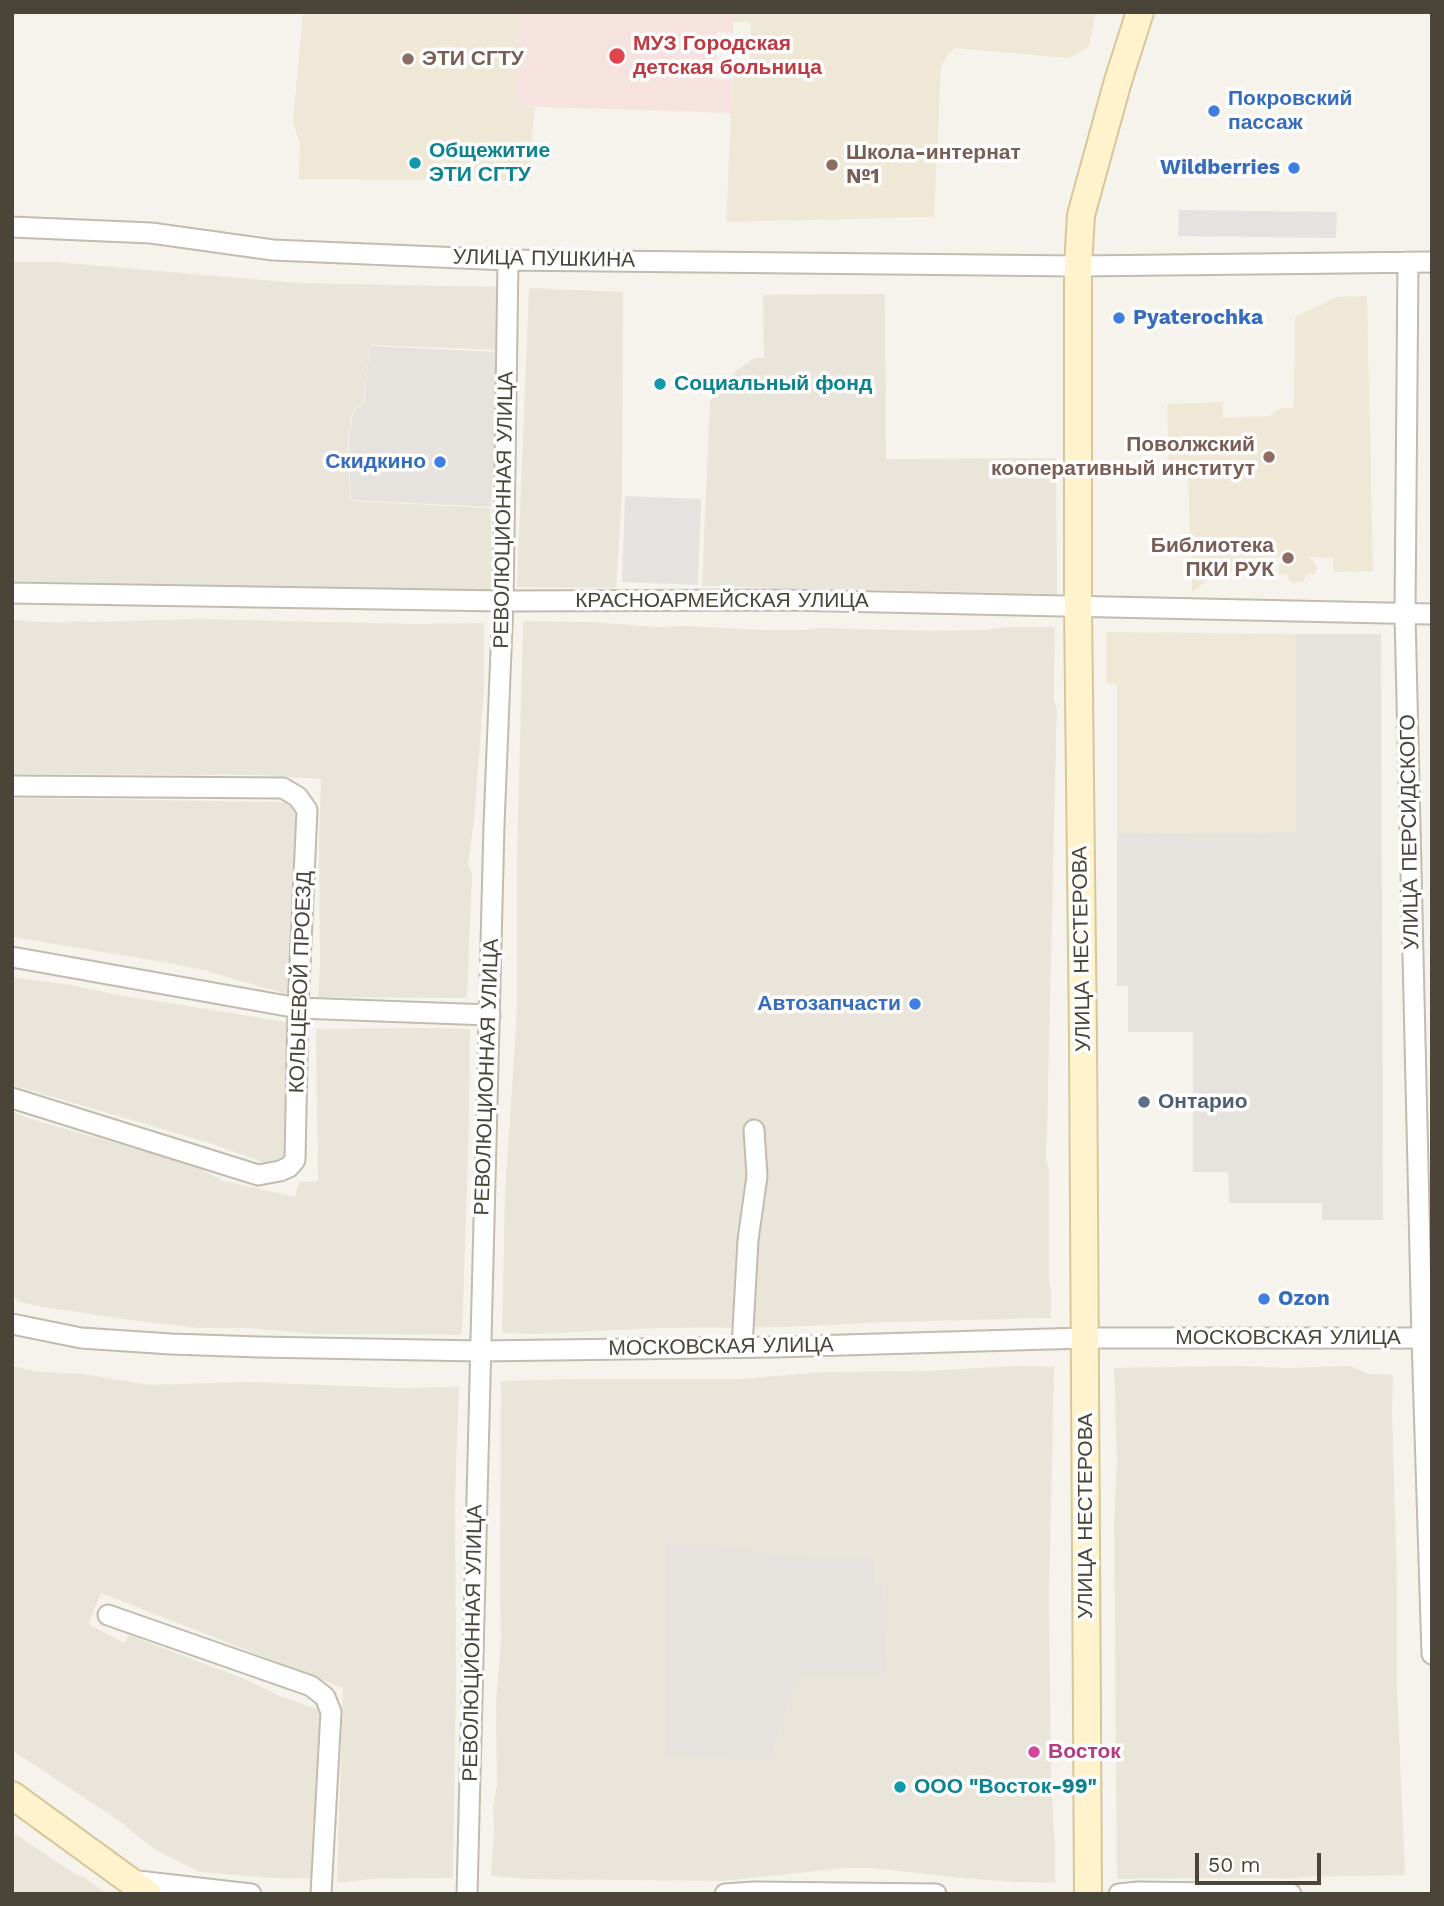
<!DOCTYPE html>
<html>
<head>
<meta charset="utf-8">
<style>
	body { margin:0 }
	#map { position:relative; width:1444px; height:1906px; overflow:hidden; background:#f6f3ec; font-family:"Work Sans",sans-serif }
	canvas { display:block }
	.frame { position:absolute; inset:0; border:14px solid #4b4439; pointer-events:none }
	.scale { position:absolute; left:1195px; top:1853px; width:126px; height:32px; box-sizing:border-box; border:4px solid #4b4439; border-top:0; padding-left:9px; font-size:21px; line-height:24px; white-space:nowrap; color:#4b4439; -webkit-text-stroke:5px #fff; paint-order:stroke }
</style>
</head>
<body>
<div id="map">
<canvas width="1444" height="1906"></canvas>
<div class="frame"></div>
<div class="scale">50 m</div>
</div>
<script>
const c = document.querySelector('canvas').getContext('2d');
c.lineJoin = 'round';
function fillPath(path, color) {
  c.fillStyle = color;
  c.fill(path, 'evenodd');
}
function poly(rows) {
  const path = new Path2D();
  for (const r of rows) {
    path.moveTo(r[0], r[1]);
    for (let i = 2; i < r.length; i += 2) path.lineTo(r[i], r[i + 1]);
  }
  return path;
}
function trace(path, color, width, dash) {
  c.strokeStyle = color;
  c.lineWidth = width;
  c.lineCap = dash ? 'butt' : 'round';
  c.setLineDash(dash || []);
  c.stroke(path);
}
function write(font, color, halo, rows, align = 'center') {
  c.font = font + ' "Work Sans",sans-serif';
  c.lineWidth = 7;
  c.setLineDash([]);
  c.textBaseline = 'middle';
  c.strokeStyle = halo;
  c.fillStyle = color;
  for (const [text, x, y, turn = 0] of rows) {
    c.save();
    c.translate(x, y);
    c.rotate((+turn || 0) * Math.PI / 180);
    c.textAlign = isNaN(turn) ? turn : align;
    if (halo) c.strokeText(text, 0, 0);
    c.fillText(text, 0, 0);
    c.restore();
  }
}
const residential = poly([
	[12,262,55,262,297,283,499,287,499,350,370,345,363,403,352,412,348,442,350,501,490,508,494,591,12,581],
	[529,288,623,292,622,495,616,588,517,587],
	[885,294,886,459,1056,458,1057,594,702,586,710,401,737,370,756,357,764,358,763,295],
	[199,619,411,624,484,623,484,690,474,820,468,864,472,875,467,998,318,997,320,963,319,844,321,779,258,775,12,774,12,620,61,623,73,621,89,622],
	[523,621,591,622,657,627,686,626,762,630,803,630,821,628,933,631,984,630,1007,627,1055,627,1054,674,1054,701,1057,708,1056,740,1047,1132,1046,1160,1049,1169,1049,1280,1051,1291,1051,1318,888,1322,787,1327,658,1328,535,1334,502,1333,505,1194,517,1010,517,858],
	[12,798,289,802,296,809,293,996,207,971,169,963,12,937],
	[12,977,71,985,118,995,293,1023,291,1163,278,1168,210,1143,12,1085],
	[424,1028,470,1029,469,1123,462,1335,316,1334,248,1328,197,1328,123,1319,44,1307,20,1302,12,1295,12,1111,30,1119,179,1161,198,1168,224,1181,295,1197,299,1182,318,1181,316,1029],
	[12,1366,41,1372,83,1374,149,1385,247,1382,401,1388,459,1387,455,1497,456,1678,453,1878,372,1879,337,1883,343,1688,101,1593,88,1624,124,1643,129,1635,242,1678,280,1696,322,1711,315,1878,287,1879,199,1872,157,1851,118,1820,12,1750],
	[1016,1366,1054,1367,1049,1595,1051,1782,1055,1847,1055,1883,1018,1882,961,1878,873,1868,845,1868,722,1881,529,1879,491,1876,494,1827,493,1806,497,1785,496,1701,501,1642,500,1589,501,1381,580,1379,741,1379,823,1372,927,1371],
	[1240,1366,1285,1368,1350,1366,1368,1374,1393,1375,1392,1412,1397,1586,1397,1686,1405,1875,1302,1877,1294,1879,1263,1878,1117,1879,1114,1523,1117,1461,1114,1368],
	[12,1832,75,1874,84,1877,107,1894,12,1894]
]);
const industrial = poly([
	[370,346,499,352,491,507,351,500,349,442,353,412,364,403],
	[1296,634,1381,634,1383,1220,1322,1220,1322,1203,1229,1203,1228,1172,1193,1172,1193,1032,1128,1032,1128,986,1117,986,1117,833,1296,832],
	[665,1542,708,1544,805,1558,874,1558,874,1584,882,1584,887,1674,799,1677,792,1690,769,1761,665,1755]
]);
const education = poly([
	[303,12,519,12,516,106,535,107,531,147,531,180,299,179,300,145,293,121],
	[734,12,1096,12,1089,47,1069,58,954,48,948,55,941,66,934,217,726,222,733,70,749,70,751,23,733,21],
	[1367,296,1373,571,1334,572,1333,558,1308,557,1314,562,1317,568,1315,574,1307,574,1303,582,1291,583,1287,574,1279,574,1279,566,1286,557,1244,558,1243,571,1218,571,1192,593,1188,472,1169,472,1167,404,1223,402,1223,418,1269,416,1281,408,1294,408,1295,317,1337,297],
	[1106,632,1296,634,1296,832,1117,833,1117,684,1106,683]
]);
const medical = poly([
	[519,12,734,12,733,33,717,32,715,79,732,80,731,113,516,106]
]);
const parking = poly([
	[1179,210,1337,212,1336,238,1178,236],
	[625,496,701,499,698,585,622,582]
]);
const street = poly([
	[12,227,151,233,273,250,508,260,1078,266,1432,262],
	[1408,262,1405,614,1422,1338,1432,1654],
	[12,593,503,601,787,600,1432,614],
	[12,786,283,788,298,797,307,810,298,1008,295,1160,289,1167,280,1171,258,1175,12,1098],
	[12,957,298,1008,490,1015],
	[12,1324,81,1338,171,1344,259,1347,480,1351,775,1347,1084,1338,1432,1338],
	[742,1347,748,1240,757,1176,754,1130],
	[108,1615,311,1686,325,1697,331,1712,321,1894],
	[129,1880,251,1894],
	[467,1894,494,825,503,601,508,260],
	[725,1894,754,1892,936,1894],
	[1119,1894,1138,1892,1291,1894]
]);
const secondary = poly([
	[12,1795,148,1894],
	[1088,1894,1083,1039,1078,607,1078,266,1081,215,1118,81,1140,12]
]);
const markers = [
	[617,56,9,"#e0444e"],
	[408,59,7,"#8d6e63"],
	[1214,111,7,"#3f7fe0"],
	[415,163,7,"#0f9aa8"],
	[832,165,7,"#8d6e63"],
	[1294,168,7,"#3f7fe0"],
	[1119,318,7,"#3f7fe0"],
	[660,384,7,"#0f9aa8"],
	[1269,457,7,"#8d6e63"],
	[440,462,7,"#3f7fe0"],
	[1288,558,7,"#8d6e63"],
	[915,1004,7,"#3f7fe0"],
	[1144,1102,7,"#5c6f8a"],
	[1264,1299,7,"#3f7fe0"],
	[1034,1752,7,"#d1479c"],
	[900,1787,7,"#0f9aa8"]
];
const healthNames = [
	["МУЗ Городская",633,44],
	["детская больница",633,68]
];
const educationNames = [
	["ЭТИ СГТУ",422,59],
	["Школа-интернат",846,153],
	["№1",846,177],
	["Поволжский",1255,445,"right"],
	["кооперативный институт",1255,469,"right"],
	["Библиотека",1274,546,"right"],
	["ПКИ РУК",1274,570,"right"]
];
const shopNames = [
	["Покровский",1228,99],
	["пассаж",1228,123],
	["Wildberries",1280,168,"right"],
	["Pyaterochka",1133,318],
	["Скидкино",426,462,"right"],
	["Автозапчасти",901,1004,"right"],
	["Ozon",1278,1299]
];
const cultureNames = [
	["Общежитие",429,151],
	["ЭТИ СГТУ",429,175],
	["Социальный фонд",674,384],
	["ООО \"Восток-99\"",914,1787]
];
const streetNames = [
	["УЛИЦА ПУШКИНА",544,259,1],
	["РЕВОЛЮЦИОННАЯ УЛИЦА",504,510,-89],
	["КРАСНОАРМЕЙСКАЯ УЛИЦА",722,601],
	["УЛИЦА ПЕРСИДСКОГО",1410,832,-91],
	["УЛИЦА НЕСТЕРОВА",1082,949,-91],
	["КОЛЬЦЕВОЙ ПРОЕЗД",301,982,-88],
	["РЕВОЛЮЦИОННАЯ УЛИЦА",487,1077,-88],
	["МОСКОВСКАЯ УЛИЦА",1288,1338],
	["МОСКОВСКАЯ УЛИЦА",721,1347,-1],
	["УЛИЦА НЕСТЕРОВА",1086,1516,-90],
	["РЕВОЛЮЦИОННАЯ УЛИЦА",473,1643,-89]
];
const serviceNames = [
	["Онтарио",1158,1102]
];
const hotelNames = [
	["Восток",1048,1752]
];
fillPath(residential, '#eae5da');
fillPath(industrial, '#e6e2dd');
fillPath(education, '#efe8d6');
fillPath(medical, '#f6e3e0');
fillPath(parking, '#e5e3e0');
trace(street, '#c2bbae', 23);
trace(secondary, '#d6c79b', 30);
trace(street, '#fff', 19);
trace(secondary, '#fff3cd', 26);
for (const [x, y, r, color] of markers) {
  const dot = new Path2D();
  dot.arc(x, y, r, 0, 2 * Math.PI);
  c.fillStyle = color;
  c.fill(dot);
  trace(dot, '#fff', 2.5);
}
write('bold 21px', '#be3a42', '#fff', healthNames, 'left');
write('bold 21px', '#785e54', '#fff', educationNames, 'left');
write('bold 21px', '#366cbe', '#fff', shopNames, 'left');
write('bold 21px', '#0d838f', '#fff', cultureNames, 'left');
write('21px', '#4b4439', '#fff', streetNames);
write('bold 21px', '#4e5e75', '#fff', serviceNames, 'left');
write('bold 21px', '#b23c85', '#fff', hotelNames, 'left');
</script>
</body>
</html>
